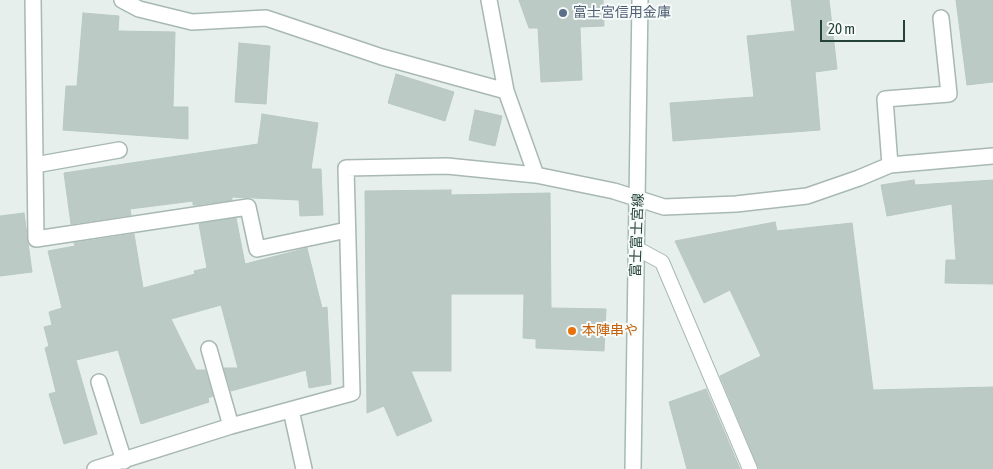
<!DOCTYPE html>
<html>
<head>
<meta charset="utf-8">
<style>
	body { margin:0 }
	#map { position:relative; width:993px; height:469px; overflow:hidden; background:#e6efeb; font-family:"Asap Condensed",sans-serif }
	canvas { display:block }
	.scale { position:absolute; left:820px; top:20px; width:85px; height:22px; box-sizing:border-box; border:2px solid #24423a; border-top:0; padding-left:6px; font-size:15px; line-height:18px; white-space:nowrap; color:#24423a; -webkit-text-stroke:4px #f7fbf9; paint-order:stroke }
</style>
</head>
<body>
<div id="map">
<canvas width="993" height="469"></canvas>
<div class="scale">20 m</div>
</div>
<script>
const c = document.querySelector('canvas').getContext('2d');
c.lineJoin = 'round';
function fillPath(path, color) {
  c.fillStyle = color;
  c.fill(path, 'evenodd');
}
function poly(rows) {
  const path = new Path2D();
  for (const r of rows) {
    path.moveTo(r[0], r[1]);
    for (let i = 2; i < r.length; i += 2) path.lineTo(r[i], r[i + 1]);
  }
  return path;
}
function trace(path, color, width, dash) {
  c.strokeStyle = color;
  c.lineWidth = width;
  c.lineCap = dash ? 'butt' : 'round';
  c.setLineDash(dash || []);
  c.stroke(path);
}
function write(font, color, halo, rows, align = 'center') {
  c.font = font + ' "Asap Condensed","Noto Sans JP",sans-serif';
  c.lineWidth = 4;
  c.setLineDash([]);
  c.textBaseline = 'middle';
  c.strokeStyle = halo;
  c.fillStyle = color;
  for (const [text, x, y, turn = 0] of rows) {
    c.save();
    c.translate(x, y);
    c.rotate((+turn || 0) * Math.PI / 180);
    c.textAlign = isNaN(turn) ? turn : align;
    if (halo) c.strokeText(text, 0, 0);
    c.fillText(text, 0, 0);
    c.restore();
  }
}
const building = poly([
	[519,0,603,0,604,26,580,27,582,80,541,82,538,28,529,28,519,0],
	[791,0,829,0,837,69,815,72,820,130,673,141,670,103,754,97,747,36,795,31,791,0],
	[956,0,993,0,993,82,967,85,956,0],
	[83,13,119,16,118,31,175,32,173,107,188,107,188,139,63,130,66,86,77,86,83,13],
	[239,43,270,46,266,104,235,102,239,43],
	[396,74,454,92,445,121,388,103,396,74],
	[475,110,502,116,495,146,469,140,475,110],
	[262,114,318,123,311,169,321,169,323,215,300,216,299,200,232,197,232,200,196,205,193,205,193,201,130,209,131,215,71,224,64,173,258,144,262,114],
	[914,180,915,185,993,180,993,284,945,283,946,260,956,260,952,204,887,216,881,185,914,180],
	[451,190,451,195,550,193,551,308,606,309,604,351,536,348,536,339,523,338,524,294,451,294,451,371,411,371,432,421,397,436,384,406,367,413,365,191,451,190],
	[24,213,32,272,0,276,0,216,24,213],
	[236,218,245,264,307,248,322,308,327,307,331,384,309,388,306,370,231,391,224,368,238,368,221,305,171,319,196,370,205,370,213,396,208,398,209,402,141,424,118,350,76,360,97,434,64,444,49,394,56,392,45,348,49,346,44,327,52,325,49,312,62,308,48,251,75,246,74,243,134,234,143,288,195,274,194,271,207,268,199,224,236,218],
	[775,222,777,231,852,223,873,390,993,387,993,469,759,469,720,376,761,356,730,290,704,303,675,241,775,222],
	[706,389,740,469,687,469,669,402,706,389]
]);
const lane = poly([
	[636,248,662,262,750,469]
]);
const street = poly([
	[33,0,36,239,248,207,257,249,347,230],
	[122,0,139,9,192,22,266,18,382,57,506,91,536,175,614,191,664,207,736,204,807,196,859,178,890,165,993,156],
	[489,0,506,91],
	[35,165,119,150],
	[890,165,885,99,949,94,941,18],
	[209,349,231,426],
	[99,382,124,461],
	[291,410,304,469],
	[95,469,231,426,352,393,346,168,447,166,536,175]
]);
const secondary = poly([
	[633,469,640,0]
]);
const markers = [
	[563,13,5,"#5c6f8a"],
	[572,331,5,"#e8710a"]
];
const serviceNames = [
	["富士宮信用金庫",573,13]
];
const streetNames = [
	["富士富士宮線",637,235,-88]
];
const foodNames = [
	["本陣串や",582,331]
];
fillPath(building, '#bbcac4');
trace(building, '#b8c9c2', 1);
trace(lane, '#a8b8b2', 16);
trace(street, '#a8b8b2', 18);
trace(secondary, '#a4bbb3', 18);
trace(lane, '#fff', 14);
trace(street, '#fff', 15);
trace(secondary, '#fff', 15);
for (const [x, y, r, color] of markers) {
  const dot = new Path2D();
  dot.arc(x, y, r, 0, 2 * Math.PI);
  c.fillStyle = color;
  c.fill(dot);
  trace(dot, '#f7fbf9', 2);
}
write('14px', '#4e5e75', '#f7fbf9', serviceNames, 'left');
write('14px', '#24423a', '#f7fbf9', streetNames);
write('14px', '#c56008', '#f7fbf9', foodNames, 'left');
</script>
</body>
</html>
